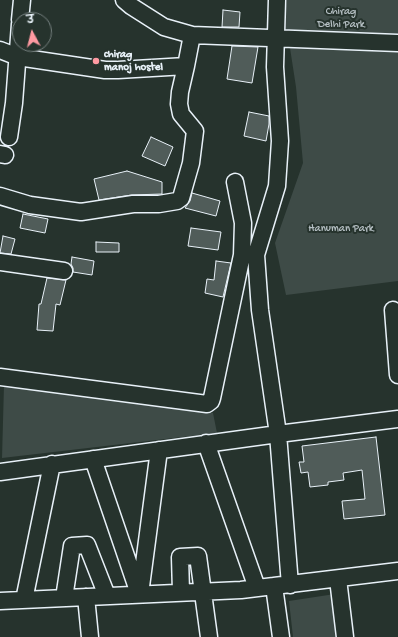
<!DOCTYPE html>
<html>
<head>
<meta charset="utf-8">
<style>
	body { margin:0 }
	#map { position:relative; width:398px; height:637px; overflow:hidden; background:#26332d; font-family:"Gochi Hand","Playpen Sans Deva",sans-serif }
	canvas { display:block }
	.north { position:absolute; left:12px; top:12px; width:40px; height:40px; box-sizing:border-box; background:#26332d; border:1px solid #747f7e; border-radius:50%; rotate:353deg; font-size:11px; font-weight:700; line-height:16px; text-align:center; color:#e8f1f8 }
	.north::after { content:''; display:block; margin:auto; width:14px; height:18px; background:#ff9aa2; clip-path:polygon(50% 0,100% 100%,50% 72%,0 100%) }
</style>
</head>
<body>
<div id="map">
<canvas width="398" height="637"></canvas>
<div class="north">उ</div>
</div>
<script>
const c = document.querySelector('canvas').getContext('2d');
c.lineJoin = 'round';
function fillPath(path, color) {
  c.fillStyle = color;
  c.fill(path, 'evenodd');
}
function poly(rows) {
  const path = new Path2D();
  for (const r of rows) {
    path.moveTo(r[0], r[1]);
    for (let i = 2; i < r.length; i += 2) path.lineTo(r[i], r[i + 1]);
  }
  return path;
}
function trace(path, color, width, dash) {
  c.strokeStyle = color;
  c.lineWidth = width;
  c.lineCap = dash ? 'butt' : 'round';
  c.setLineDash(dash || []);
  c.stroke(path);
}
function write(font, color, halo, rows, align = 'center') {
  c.font = font + ' "Gochi Hand",sans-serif';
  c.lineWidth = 4;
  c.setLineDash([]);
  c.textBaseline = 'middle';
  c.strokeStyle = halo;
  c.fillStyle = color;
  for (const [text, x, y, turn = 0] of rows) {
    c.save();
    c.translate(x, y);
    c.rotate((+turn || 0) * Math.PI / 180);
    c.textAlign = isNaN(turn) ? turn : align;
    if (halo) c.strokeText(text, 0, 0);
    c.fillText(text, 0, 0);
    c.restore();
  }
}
const green = poly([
	[287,0,398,0,398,37,281,36],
	[307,46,398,52,398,281,286,295,275,243,303,163,296,87,290,48],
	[4,385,213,413,217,433,2,458],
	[348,592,353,637,293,637,289,601]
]);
const building = poly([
	[223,10,240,12,239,27,222,27,223,10],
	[232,46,258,47,252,83,227,79,232,46],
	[249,112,269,116,269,124,266,141,244,136,249,112],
	[151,137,173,147,165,166,142,156,151,137],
	[127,171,162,182,162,194,132,195,99,200,94,179,127,171],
	[192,193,220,201,216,216,185,208,190,201,192,193],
	[23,214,48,219,45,233,20,228,23,214],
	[191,228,221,232,218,250,188,246,191,228],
	[3,236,15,239,11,254,0,253,3,236],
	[96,242,119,243,119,252,96,252,96,242],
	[72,257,94,261,92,275,73,272,73,268,71,264,72,257],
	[216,261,231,263,223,297,205,293,207,279,214,280,216,261],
	[47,278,66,280,60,305,56,304,53,331,37,330,39,304,41,304,47,278],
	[376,437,385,515,344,519,342,501,365,499,362,470,343,473,344,480,328,482,328,485,310,487,308,472,301,473,299,462,304,462,302,446,376,437]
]);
const minor = poly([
	[124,0,131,6,164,27,192,35,398,43],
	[277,0,275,67,280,141,277,186,256,255,260,310,278,434,290,585],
	[20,20,22,0],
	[0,50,18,57,105,70,118,70,186,66,192,35],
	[9,137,14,103,20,24],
	[0,154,5,155],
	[235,182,243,223,242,255],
	[0,196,30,205,81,212,133,204,159,204,177,201,181,198,191,163,195,131,181,114,179,104,180,92,186,66],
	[0,262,64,271],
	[393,310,398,375],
	[0,377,207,404,211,401,212,398,242,255,256,255],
	[206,443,257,588],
	[93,459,138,591],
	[0,472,278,434,398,419],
	[338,579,345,637],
	[274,586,281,637],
	[181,592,180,557,198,556,209,637],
	[140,594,159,450],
	[86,597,90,637],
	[64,598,72,546,87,545,107,596],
	[24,600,52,464],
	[0,601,241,590,398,571]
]);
const markers = [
	[96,61,4,"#ff9aa2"]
];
const parkNames = [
	["Chirag",341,12],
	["Delhi Park",341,25],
	["Hanuman Park",341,229]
];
const poiNames = [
	["chirag",104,55],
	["manoj hostel",104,68]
];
fillPath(green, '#3e4b47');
fillPath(building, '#505c59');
trace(building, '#e8f1f8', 1);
trace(minor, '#e8f1f8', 19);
trace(minor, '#26332d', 16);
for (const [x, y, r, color] of markers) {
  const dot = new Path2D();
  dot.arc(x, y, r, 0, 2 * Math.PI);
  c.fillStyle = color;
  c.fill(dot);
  trace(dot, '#26332d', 1.5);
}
write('11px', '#b5bfc3', '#26332d', parkNames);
write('bold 11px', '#e8f1f8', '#26332d', poiNames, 'left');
</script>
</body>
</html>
